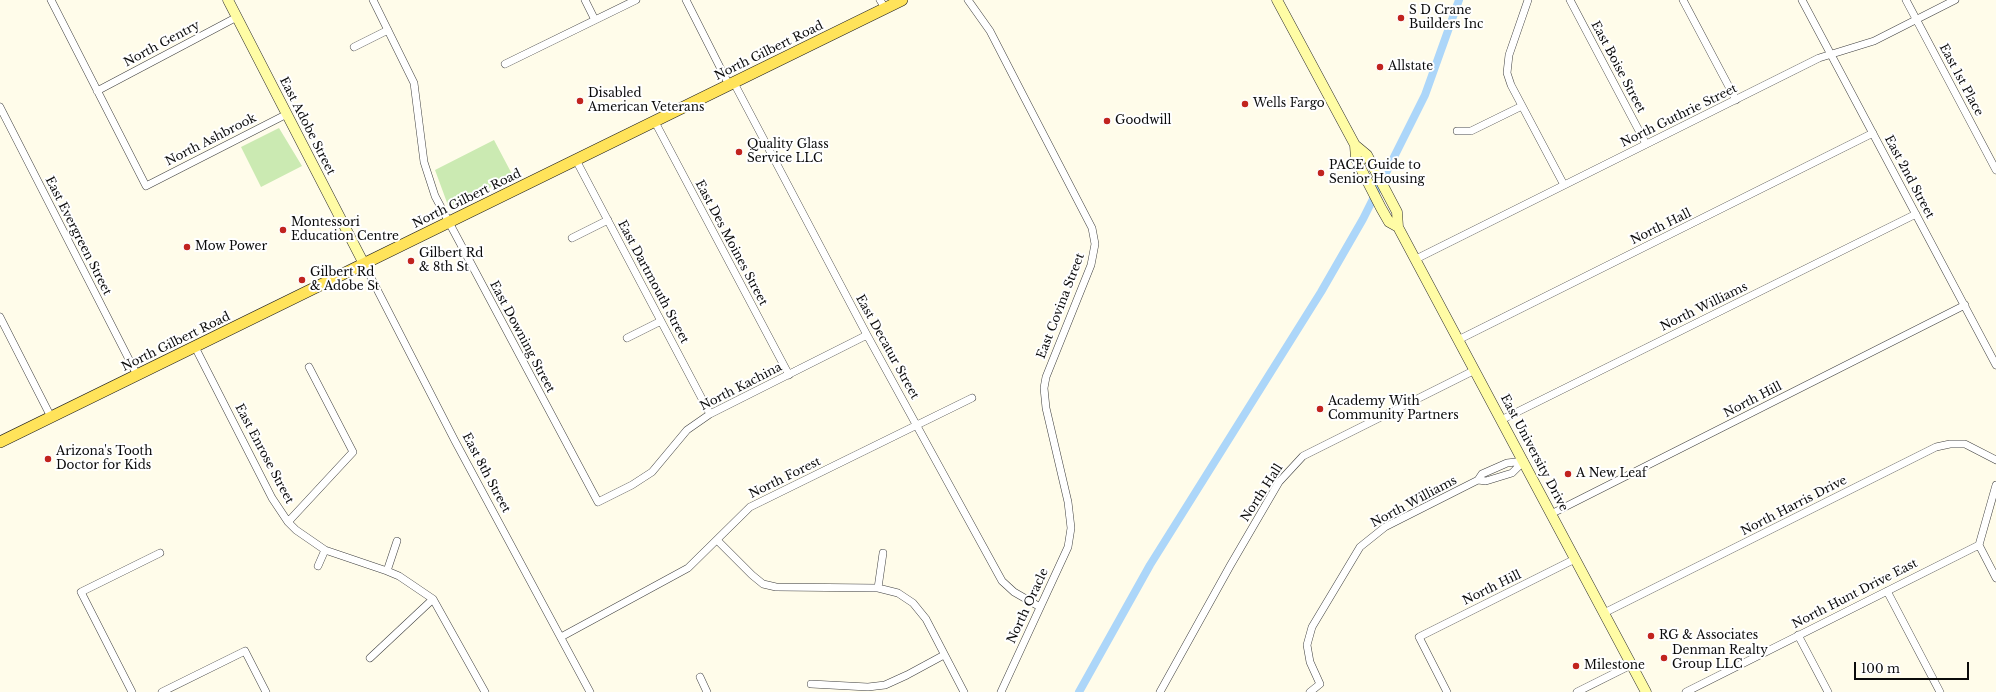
<!DOCTYPE html>
<html>
<head>
<meta charset="utf-8">
<style>
	body { margin:0 }
	#map { position:relative; width:1996px; height:692px; overflow:hidden; background:#fffcea; font-family:"Libre Baskerville",serif }
	canvas { display:block }
	.scale { position:absolute; left:1854px; top:662px; width:115px; height:18px; box-sizing:border-box; border:2px solid #0b0b0b; border-top:0; padding-left:5px; font-size:12px; line-height:14px; white-space:nowrap; color:#0b0b0b; -webkit-text-stroke:3px #fff; paint-order:stroke }
</style>
</head>
<body>
<div id="map">
<canvas width="1996" height="692"></canvas>
<div class="scale">100 m</div>
</div>
<script>
const c = document.querySelector('canvas').getContext('2d');
c.lineJoin = 'round';
function fillPath(path, color) {
  c.fillStyle = color;
  c.fill(path, 'evenodd');
}
function poly(rows) {
  const path = new Path2D();
  for (const r of rows) {
    path.moveTo(r[0], r[1]);
    for (let i = 2; i < r.length; i += 2) path.lineTo(r[i], r[i + 1]);
  }
  return path;
}
function trace(path, color, width, dash) {
  c.strokeStyle = color;
  c.lineWidth = width;
  c.lineCap = dash ? 'butt' : 'round';
  c.setLineDash(dash || []);
  c.stroke(path);
}
function write(font, color, halo, rows, align = 'center') {
  c.font = font + ' "Libre Baskerville",serif';
  c.lineWidth = 4;
  c.setLineDash([]);
  c.textBaseline = 'middle';
  c.strokeStyle = halo;
  c.fillStyle = color;
  for (const [text, x, y, turn = 0] of rows) {
    c.save();
    c.translate(x, y);
    c.rotate((+turn || 0) * Math.PI / 180);
    c.textAlign = isNaN(turn) ? turn : align;
    if (halo) c.strokeText(text, 0, 0);
    c.fillText(text, 0, 0);
    c.restore();
  }
}
const green = poly([
	[279,128,302,166,261,187,241,147],
	[494,140,513,176,449,208,435,170]
]);
const canal = poly([
	[1079,692,1150,565,1321,292,1363,219,1425,95,1459,0]
]);
const street = poly([
	[51,0,146,186,287,114],
	[373,0,414,83,424,162,435,196,598,502,632,485,652,472,687,430,710,414,867,335],
	[585,0,595,20],
	[686,0,729,85],
	[880,0,885,8],
	[968,0,990,31,1024,97,1092,228,1095,244,1091,265,1046,377,1044,388,1046,408,1068,502,1071,528,1068,547,1001,692],
	[1528,0,1509,55,1507,73,1511,85,1564,185],
	[1570,0,1646,144],
	[1683,0,1736,100],
	[1802,0,1996,365],
	[1906,0,1996,170],
	[354,47,388,30],
	[505,64,636,0],
	[734,83,867,335,1002,581,1014,592,1040,607],
	[97,91,237,17],
	[0,107,137,375],
	[655,122,789,375],
	[1457,131,1471,131,1522,106],
	[576,160,710,414],
	[572,238,608,220],
	[1416,259,1819,58,1874,41,1955,0],
	[364,264,455,441,590,692],
	[0,317,51,417],
	[627,338,661,321],
	[1458,340,1873,133],
	[195,347,272,498,288,522,296,530,325,550,387,571,399,576,433,599,485,692],
	[1501,420,1916,214],
	[1478,480,1486,481,1512,473,1524,461],
	[1551,514,1965,305],
	[288,522,353,452,309,367],
	[717,540,752,575,763,584,776,587,878,588,898,593,913,603,926,619,964,692],
	[1979,545,1996,578],
	[318,566,325,550],
	[387,571,397,541],
	[878,588,883,553],
	[1887,591,1940,692],
	[1604,613,1936,447,1950,444,1965,444,1996,460],
	[1798,635,1828,692],
	[561,637,688,568,750,507,972,398],
	[370,658,433,599],
	[700,677,707,692],
	[811,684,868,687,885,685,907,675,944,655],
	[132,692,81,592,160,553],
	[162,692,245,651,266,692],
	[1160,692,1230,566,1279,482,1303,456,1475,370],
	[1310,692,1320,684,1310,662,1307,645,1312,627,1360,547,1385,527,1478,480,1482,474,1507,463,1524,461],
	[1447,692,1419,637,1575,559],
	[1577,692,1631,665],
	[1686,692,1979,545,1996,485]
]);
const secondary = poly([
	[228,0,364,264],
	[1277,0,1355,145,1367,155,1397,212,1398,227,1646,692],
	[1355,145,1356,159,1381,208,1389,222,1398,227]
]);
const primary = poly([
	[0,442,902,0]
]);
const markers = [
	[1401,18,4,"#c1231e"],
	[1380,67,4,"#c1231e"],
	[580,101,4,"#c1231e"],
	[1245,104,4,"#c1231e"],
	[1107,121,4,"#c1231e"],
	[739,152,4,"#c1231e"],
	[1321,173,4,"#c1231e"],
	[283,230,4,"#c1231e"],
	[187,247,4,"#c1231e"],
	[411,261,4,"#c1231e"],
	[302,280,4,"#c1231e"],
	[1320,409,4,"#c1231e"],
	[48,459,4,"#c1231e"],
	[1568,474,4,"#c1231e"],
	[1651,636,4,"#c1231e"],
	[1664,658,4,"#c1231e"],
	[1576,666,4,"#c1231e"]
];
const poiNames = [
	["S D Crane",1409,11],
	["Builders Inc",1409,25],
	["Allstate",1388,67],
	["Disabled",588,94],
	["American Veterans",588,108],
	["Wells Fargo",1253,104],
	["Goodwill",1115,121],
	["Quality Glass",747,145],
	["Service LLC",747,159],
	["PACE Guide to",1329,166],
	["Senior Housing",1329,180],
	["Montessori",291,223],
	["Education Centre",291,237],
	["Mow Power",195,247],
	["Gilbert Rd",419,254],
	["& 8th St",419,268],
	["Gilbert Rd",310,273],
	["& Adobe St",310,287],
	["Academy With",1328,402],
	["Community Partners",1328,416],
	["Arizona's Tooth",56,452],
	["Doctor for Kids",56,466],
	["A New Leaf",1576,474],
	["RG & Associates",1659,636],
	["Denman Realty",1672,651],
	["Group LLC",1672,665],
	["Milestone",1584,666]
];
const streetNames = [
	["North Gentry",162,44,-28],
	["North Gilbert Road",769,51,-26],
	["East Boise Street",1618,67,62],
	["East 1st Place",1961,80,62],
	["North Guthrie Street",1679,116,-26],
	["East Adobe Street",307,126,63],
	["North Ashbrook",211,140,-27],
	["East 2nd Street",1909,177,62],
	["North Gilbert Road",467,199,-26],
	["North Hall",1661,227,-26],
	["East Evergreen Street",78,236,63],
	["East Des Moines Street",731,243,62],
	["East Dartmouth Street",653,282,62],
	["East Covina Street",1061,306,-69],
	["North Williams",1704,307,-26],
	["East Downing Street",522,337,62],
	["North Gilbert Road",176,342,-26],
	["East Decatur Street",887,347,61],
	["North Kachina",741,387,-27],
	["North Hill",1753,400,-27],
	["East University Drive",1534,453,62],
	["East Enrose Street",264,454,62],
	["East 8th Street",486,473,62],
	["North Forest",785,478,-26],
	["North Hall",1262,493,-57],
	["North Williams",1414,502,-28],
	["North Harris Drive",1794,506,-27],
	["North Hill",1492,588,-26],
	["North Hunt Drive East",1855,594,-27],
	["North Oracle",1028,606,-65]
];
fillPath(green, '#cbeab2');
trace(canal, '#acd6f9', 8);
trace(street, '#3e3e3e', 8);
trace(secondary, '#2d2d2d', 11);
trace(primary, '#1c1c1c', 12);
trace(street, '#fff', 7);
trace(secondary, '#fffca5', 10);
trace(primary, '#ffe35a', 11);
for (const [x, y, r, color] of markers) {
  const dot = new Path2D();
  dot.arc(x, y, r, 0, 2 * Math.PI);
  c.fillStyle = color;
  c.fill(dot);
  trace(dot, '#fff', 1.5);
}
write('12px', '#0b0b0b', '#fff', poiNames, 'left');
write('12px', '#0b0b0b', '#fff', streetNames);
</script>
</body>
</html>
